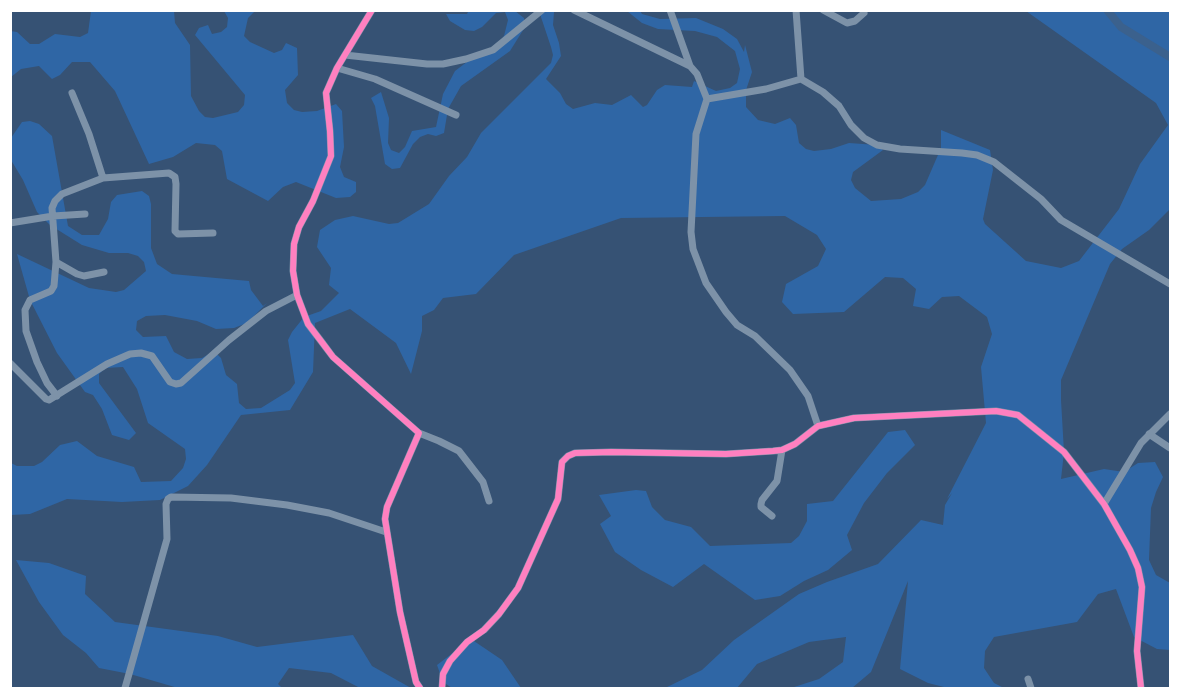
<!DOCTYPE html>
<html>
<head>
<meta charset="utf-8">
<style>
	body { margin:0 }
	#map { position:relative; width:1181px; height:699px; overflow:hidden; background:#365274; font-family:"Asap Condensed",sans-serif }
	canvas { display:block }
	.frame { position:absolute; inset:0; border:12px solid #fff; pointer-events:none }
</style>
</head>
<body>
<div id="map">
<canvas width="1181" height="699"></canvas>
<div class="frame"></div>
</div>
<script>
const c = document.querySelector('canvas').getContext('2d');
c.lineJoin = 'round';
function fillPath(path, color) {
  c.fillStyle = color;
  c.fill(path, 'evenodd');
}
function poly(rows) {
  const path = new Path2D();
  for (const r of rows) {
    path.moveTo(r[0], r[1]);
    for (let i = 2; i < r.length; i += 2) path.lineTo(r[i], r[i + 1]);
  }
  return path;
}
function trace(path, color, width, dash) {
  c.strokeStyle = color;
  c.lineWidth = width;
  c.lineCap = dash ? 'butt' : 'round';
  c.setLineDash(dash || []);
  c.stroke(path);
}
const green = poly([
	[469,10,515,11,524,18,525,27,510,51,461,86,448,109,444,133,436,136,428,134,420,137,413,144,400,168,392,169,385,164,375,106,371,98,381,92,389,118,388,143,391,150,399,153,405,147,412,131,436,127,443,94,455,71,472,58,493,50,504,36,508,20,505,12,496,13,482,27,474,31,465,30,450,21,446,14,467,14],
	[91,11,174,11,175,23,190,45,191,96,199,111,205,117,213,118,238,112,244,105,245,95,195,35,199,28,208,25,212,34,221,32,227,27,228,18,224,11,255,11,248,18,244,36,250,42,274,53,282,50,286,43,297,48,298,75,285,90,287,103,294,110,302,112,317,111,336,104,342,111,344,147,340,167,344,177,356,182,356,192,350,197,336,198,296,182,283,187,268,201,227,179,222,151,215,145,196,143,173,157,149,164,115,91,90,62,72,62,60,75,52,79,39,66,21,69,11,77,10,31,17,32,30,44,39,44,55,34,80,37,88,33],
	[539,11,556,11,554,12,553,25,559,43,561,56,546,79,560,93,566,104,573,109,595,103,612,105,631,95,643,107,647,105,657,90,665,85,692,87,694,81,716,91,730,88,737,83,740,69,735,51,717,37,695,31,658,29,642,23,627,11,640,11,642,14,660,19,696,18,723,29,737,39,744,52,745,45,752,72,746,90,746,107,758,120,775,124,790,118,796,125,799,143,806,149,814,151,831,149,849,143,877,145,883,150,853,172,851,180,855,188,871,201,901,199,918,192,925,185,941,148,941,130,990,150,993,170,983,219,985,224,1026,261,1061,268,1079,261,1119,209,1140,164,1168,125,1156,103,1026,11,1170,11,1170,209,1149,230,1122,249,1110,264,1061,380,1061,400,1064,452,1061,479,1104,469,1124,472,1138,463,1155,462,1163,477,1156,492,1151,508,1149,560,1156,575,1170,583,1170,650,1157,649,1134,637,1116,589,1098,594,1077,622,994,637,985,651,984,668,994,683,1004,688,948,688,928,683,900,669,908,581,871,672,852,688,791,688,819,679,843,662,846,637,809,642,757,664,737,688,665,688,702,670,734,640,799,594,827,582,878,564,921,520,943,525,945,505,952,493,947,499,986,423,981,367,992,334,987,317,959,296,942,297,929,309,913,306,916,289,903,278,885,277,844,312,793,314,782,302,786,284,818,266,826,249,817,235,785,216,621,218,514,255,476,294,443,298,434,310,422,316,422,331,411,374,396,343,350,309,315,323,313,372,290,410,241,415,207,465,188,486,160,500,122,502,67,499,30,514,11,515,11,463,17,466,34,466,42,462,60,445,77,441,97,456,134,467,141,482,171,481,183,468,186,459,185,449,148,423,137,389,123,367,105,368,99,374,99,383,136,433,129,440,112,435,102,409,93,395,85,392,57,353,30,300,17,254,89,288,116,292,124,290,146,271,144,262,138,256,128,253,109,253,82,245,50,225,37,212,23,180,11,160,11,138,22,122,30,121,39,124,52,136,68,226,82,235,99,235,108,219,111,202,117,195,142,191,149,196,151,204,151,248,157,264,172,274,249,281,251,290,263,306,267,303,247,323,234,328,216,329,197,321,165,315,146,316,137,321,136,330,143,337,166,336,174,352,187,359,202,358,214,351,221,358,226,375,237,384,239,403,246,409,261,408,290,390,295,383,288,340,292,332,304,317,321,311,339,293,329,285,331,268,317,247,320,230,335,220,353,216,389,224,398,223,429,204,449,176,467,157,481,133,551,63,553,55,551,47],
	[905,430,915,445,887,473,864,503,847,535,852,550,828,570,804,581,780,596,755,600,704,564,673,587,641,570,615,552,600,524,611,516,599,495,636,490,646,491,652,507,665,520,691,527,710,546,791,543,799,536,807,521,807,504,833,501,888,432],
	[16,560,49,563,86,576,85,594,115,622,218,636,257,647,353,635,372,666,411,688,360,688,331,673,289,668,278,684,282,688,178,688,130,674,99,668,86,653,63,635,39,602],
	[471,639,502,660,521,688,452,688,443,682,437,665]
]);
const river = poly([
	[1107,10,1121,27,1170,57]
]);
const minor = poly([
	[372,10,337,68,326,93,330,131,331,156,313,201,299,227,294,244,293,271,297,295,308,324,321,341,333,357,419,433,387,507,385,519,400,612,416,682,420,688],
	[574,10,690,66,697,74,707,99],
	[670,10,690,66],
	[796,10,801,79,766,89,707,99,696,134,691,232,693,249,706,283,726,312,737,325,755,336,790,370,808,396,818,426],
	[823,10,847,23,855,21,864,13],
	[345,55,427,64,443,64,466,59,493,50,542,10],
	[337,68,375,79,456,115],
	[801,79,823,92,839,106,851,125,864,138,877,145,900,149,962,153,977,155,994,162,1041,199,1061,220,1170,284],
	[72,93,89,134,103,178],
	[10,223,53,216,85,214],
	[56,262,54,286,51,291,30,300,25,310,26,331,37,362,47,383,57,396],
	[104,272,84,276,77,274,56,262,52,208,55,201,62,194,103,178,169,173,175,177,176,184,175,231,178,234,213,233],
	[10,363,46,399,49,400,107,364,130,354,141,353,152,356,170,382,176,384,181,383,229,340,266,311,297,295],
	[419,433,439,441,459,451,483,482,489,501],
	[1149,434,1170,448],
	[1104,504,1141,443,1170,414],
	[772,516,761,507,761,504,762,500,777,481,782,450],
	[1028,679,1031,688],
	[125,688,167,539,166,504,168,499,171,497,231,498,287,505,329,513,386,532],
	[442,688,443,674,450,661,467,642,484,630,499,614,518,588,558,499,562,462,568,456,575,453,611,452,726,454,773,451,782,450,795,444,818,426,854,418,996,411,1018,415,1064,452,1104,504,1130,550,1138,568,1142,587,1137,651,1141,688]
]);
const cycleway = poly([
	[372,10,337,68,326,93,330,131,331,156,313,201,299,227,294,244,293,271,297,295,308,324,321,341,333,357,419,433,387,507,385,519,400,612,416,682,420,688],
	[442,688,443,674,450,661,467,642,484,630,499,614,518,588,558,499,562,462,568,456,575,453,611,452,726,454,773,451,782,450,795,444,818,426,854,418,996,411,1018,415,1064,452,1104,504,1130,550,1138,568,1142,587,1137,651,1141,688]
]);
fillPath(green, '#2f66a5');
trace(river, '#3b618d', 8);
trace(minor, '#7d92a8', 7);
trace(cycleway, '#ff80c0', 6);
</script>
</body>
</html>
